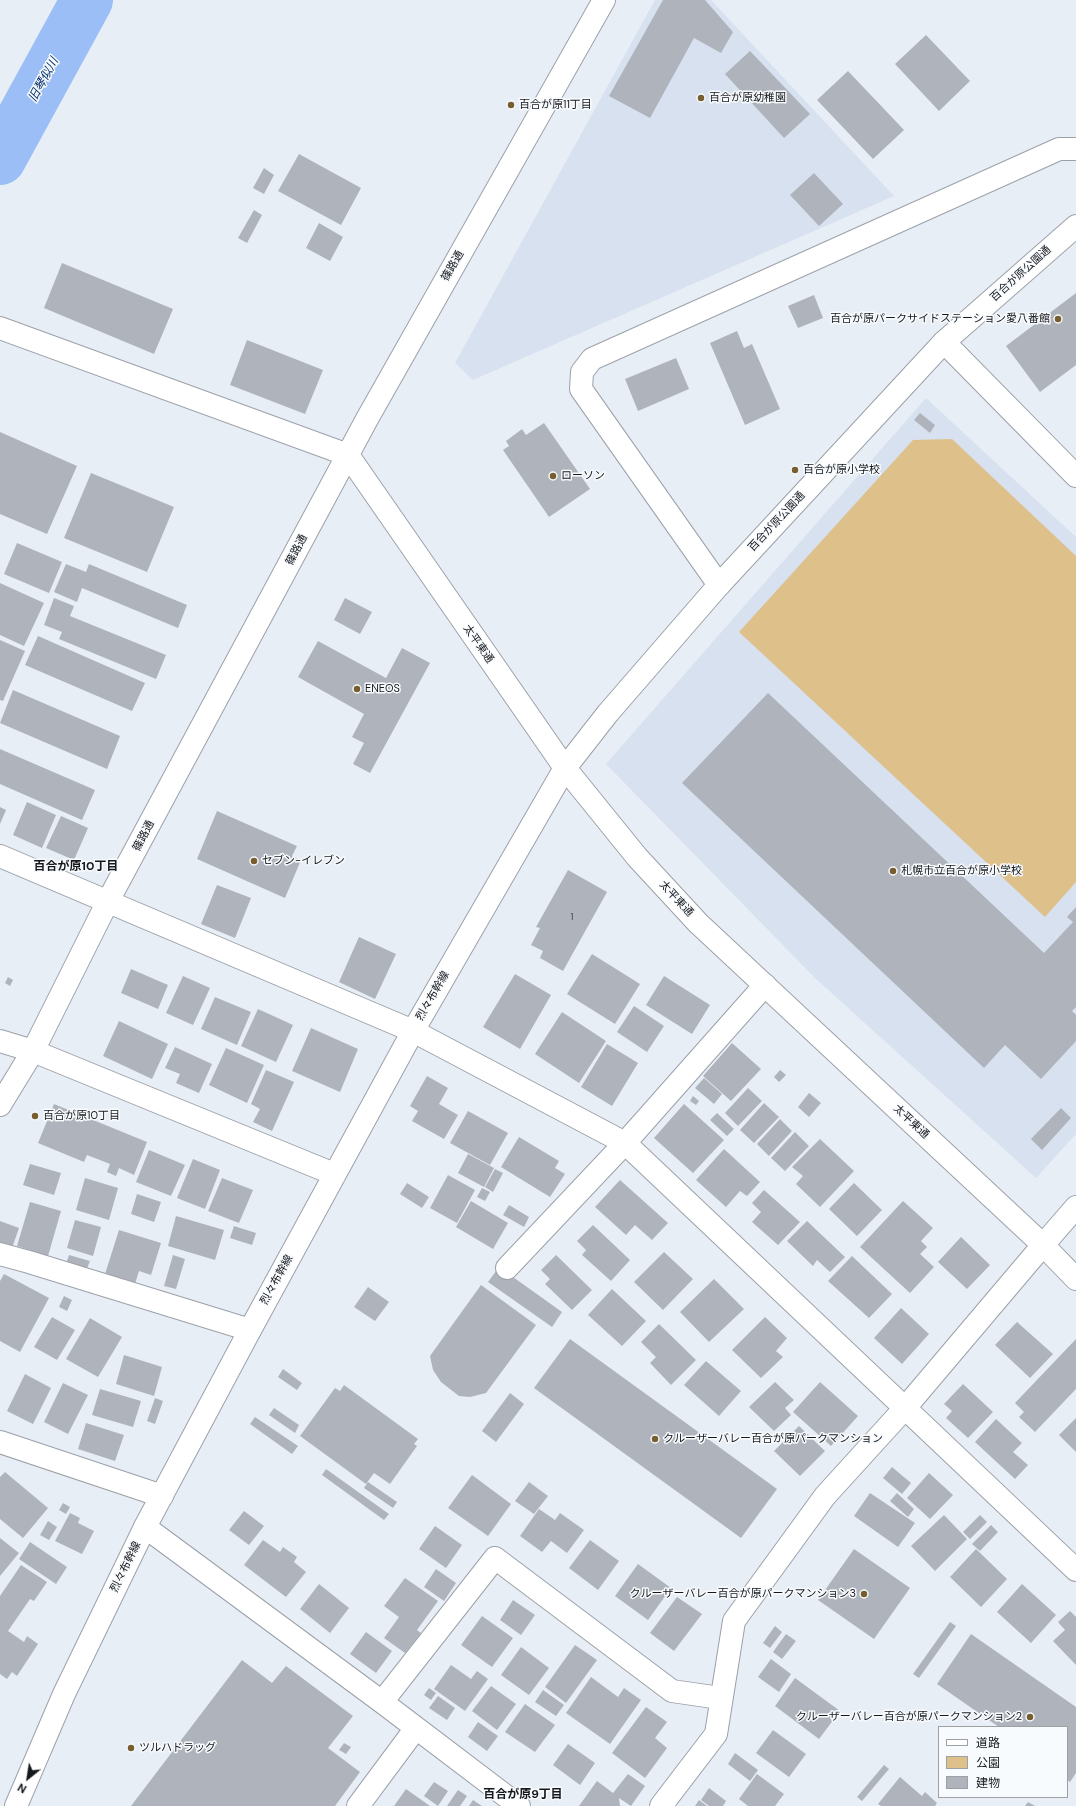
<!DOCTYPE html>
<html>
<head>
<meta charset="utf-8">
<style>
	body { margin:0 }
	#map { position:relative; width:1076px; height:1806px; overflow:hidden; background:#e8eef6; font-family:"DM Sans","Noto Sans JP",sans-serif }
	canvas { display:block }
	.legend { position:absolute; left:938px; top:1726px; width:130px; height:72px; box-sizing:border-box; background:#f8fbfe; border:1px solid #9ea0a3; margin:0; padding:5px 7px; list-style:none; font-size:12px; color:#16181b }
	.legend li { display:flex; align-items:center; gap:8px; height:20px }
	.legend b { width:20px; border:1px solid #9ea0a3 }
	.north { position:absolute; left:8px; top:1758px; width:40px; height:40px; -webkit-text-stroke:3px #f8fbfe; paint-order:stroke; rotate:210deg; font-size:11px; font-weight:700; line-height:16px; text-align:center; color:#16181b }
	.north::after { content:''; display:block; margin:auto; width:14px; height:18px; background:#16181b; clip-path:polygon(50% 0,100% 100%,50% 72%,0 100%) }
</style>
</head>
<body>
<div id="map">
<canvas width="1076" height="1806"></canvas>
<ul class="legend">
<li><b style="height:5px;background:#fff"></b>道路</li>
<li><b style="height:11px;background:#dec08a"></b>公園</li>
<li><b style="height:11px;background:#afb4bc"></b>建物</li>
</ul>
<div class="north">N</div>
</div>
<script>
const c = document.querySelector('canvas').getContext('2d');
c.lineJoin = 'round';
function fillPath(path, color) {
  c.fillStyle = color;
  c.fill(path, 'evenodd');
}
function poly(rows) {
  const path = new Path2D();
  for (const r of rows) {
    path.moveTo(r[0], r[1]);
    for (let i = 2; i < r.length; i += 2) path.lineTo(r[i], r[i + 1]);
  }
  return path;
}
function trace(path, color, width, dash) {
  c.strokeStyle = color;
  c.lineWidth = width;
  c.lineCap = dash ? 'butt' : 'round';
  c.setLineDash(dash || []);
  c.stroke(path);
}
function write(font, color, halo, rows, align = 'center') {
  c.font = font + ' "DM Sans","Noto Sans JP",sans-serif';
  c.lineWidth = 3;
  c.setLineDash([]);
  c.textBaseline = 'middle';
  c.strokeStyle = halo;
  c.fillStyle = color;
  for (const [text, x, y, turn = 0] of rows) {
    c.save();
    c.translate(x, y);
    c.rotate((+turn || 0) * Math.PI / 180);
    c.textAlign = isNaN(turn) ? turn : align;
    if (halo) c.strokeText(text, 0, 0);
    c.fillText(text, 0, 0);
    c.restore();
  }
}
const built = poly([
	[655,0,711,0,894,196,473,380,455,363],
	[926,398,1076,537,1076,1134,1036,1178,815,978,606,764]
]);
const green = poly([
	[952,439,1076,556,1076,882,1045,917,739,632,913,440]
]);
const river = poly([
	[0,159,87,0]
]);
const building = poly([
	[663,0,705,0,733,32,721,53,694,38,650,118,609,96],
	[926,35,970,81,939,111,895,64],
	[750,51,810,114,784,138,725,74],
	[848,71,904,130,873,159,817,100],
	[299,154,361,188,341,225,278,191],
	[264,168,274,175,264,194,253,188],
	[814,173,843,204,819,226,790,195],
	[254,210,262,215,247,243,238,238],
	[319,223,343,237,330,261,306,248],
	[62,263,173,309,154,354,44,308],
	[1076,293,1076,365,1040,392,1006,346],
	[814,295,823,318,798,328,788,306],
	[737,331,744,348,752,344,780,409,745,425,710,343],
	[247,340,323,370,305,414,230,385],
	[676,358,689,389,638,411,625,379],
	[920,413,935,425,930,433,914,420],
	[544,423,590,489,549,517,503,450,509,446,506,441,522,429,526,435],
	[0,432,77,466,47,534,0,514],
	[91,473,174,507,147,572,64,538],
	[17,543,62,562,49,593,4,574],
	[66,564,86,572,89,564,187,605,178,628,82,588,77,602,54,592],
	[0,583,44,603,24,646,0,635],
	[54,598,74,606,70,616,166,655,156,679,59,639,62,632,44,625],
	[345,598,372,612,360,634,334,620],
	[38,636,145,683,132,711,25,665],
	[0,640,25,651,3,701,0,700],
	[318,641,386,678,402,648,430,663,370,773,353,764,364,743,352,737,364,714,298,677],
	[13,690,120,736,107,769,0,723],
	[768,693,1044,953,1073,922,1067,917,1076,907,1076,1007,1072,1011,1076,1015,1076,1041,1041,1079,1005,1045,984,1068,682,783],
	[0,749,95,790,82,820,0,784],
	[27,802,56,815,42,848,13,835],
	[0,807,6,810,0,824],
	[217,811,297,846,292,856,301,860,285,898,197,859],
	[61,816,88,828,74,860,46,848],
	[568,870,607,892,563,971,540,958,543,951,531,945,540,928,536,927],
	[217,885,251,898,235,938,201,924],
	[359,937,396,954,375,999,339,982],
	[592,954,640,984,615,1024,567,994],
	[131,969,168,985,158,1009,121,993],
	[515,974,551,995,520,1049,483,1027],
	[183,976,210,988,193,1025,166,1013],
	[664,976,710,1005,692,1034,646,1005],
	[8,977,13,980,10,986,5,983],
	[215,997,251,1012,237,1045,201,1029],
	[634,1006,664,1026,647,1052,617,1032],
	[258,1009,293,1025,276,1062,241,1046],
	[562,1012,606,1041,579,1083,535,1054],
	[119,1021,168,1044,152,1079,103,1056],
	[311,1028,358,1049,340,1092,292,1071],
	[732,1043,761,1069,731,1101,703,1076],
	[607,1044,638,1063,612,1106,581,1087],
	[175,1047,212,1064,199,1093,176,1083,180,1074,165,1068],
	[226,1048,264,1065,247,1103,209,1085],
	[266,1070,294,1082,272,1131,253,1122,260,1109,251,1104],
	[780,1070,786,1075,779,1082,774,1077],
	[427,1076,448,1088,439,1104,458,1115,444,1139,412,1121,418,1111,410,1106],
	[704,1078,722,1094,714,1104,695,1088],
	[748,1088,762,1101,738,1126,725,1113],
	[809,1093,821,1103,809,1117,798,1107],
	[693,1096,699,1101,696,1105,690,1101],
	[764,1103,779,1117,754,1143,740,1130],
	[54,1104,147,1142,134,1175,119,1168,116,1176,107,1172,110,1164,87,1155,84,1162,38,1143],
	[684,1104,724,1140,693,1173,654,1138],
	[1061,1108,1071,1118,1042,1150,1031,1139],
	[468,1111,508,1133,490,1165,450,1143],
	[717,1113,734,1129,727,1136,710,1120],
	[780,1119,792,1131,769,1156,757,1144],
	[795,1132,809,1146,785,1171,771,1158],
	[519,1137,559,1161,555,1168,565,1174,550,1197,501,1167],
	[820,1139,854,1171,820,1207,796,1184,803,1176,792,1167],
	[724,1149,760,1182,747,1196,740,1191,726,1207,696,1180],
	[149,1150,185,1165,171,1196,136,1182],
	[468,1154,494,1168,484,1187,458,1173],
	[193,1159,220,1170,205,1209,177,1198],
	[30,1164,61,1173,54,1195,23,1185],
	[495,1169,503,1173,493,1192,485,1187],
	[448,1175,475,1190,457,1223,430,1208],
	[85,1178,118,1188,109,1220,76,1210],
	[222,1178,253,1190,239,1223,208,1211],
	[620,1180,668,1223,652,1240,635,1225,626,1235,595,1207],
	[407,1183,429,1197,422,1208,400,1194],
	[854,1183,882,1210,857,1236,829,1209],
	[482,1188,490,1192,485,1201,477,1197],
	[764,1190,800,1222,778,1245,752,1222,761,1212,752,1203],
	[137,1194,161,1202,154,1222,131,1214],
	[471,1201,508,1223,493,1249,456,1227],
	[903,1201,933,1228,921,1241,927,1247,920,1254,934,1267,910,1293,860,1247],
	[30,1202,61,1211,48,1256,17,1246],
	[509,1205,529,1217,524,1227,503,1215],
	[176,1216,224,1230,215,1260,168,1246],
	[75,1220,101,1227,93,1256,67,1248],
	[0,1221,19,1228,12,1248,0,1243],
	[807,1221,845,1257,830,1272,817,1260,813,1266,787,1241],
	[593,1225,630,1260,611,1281,582,1255,586,1250,577,1241],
	[234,1226,256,1233,252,1245,230,1238],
	[119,1230,161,1243,151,1275,139,1271,135,1284,105,1274],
	[961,1237,990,1265,967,1289,938,1262],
	[664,1252,693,1279,663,1310,634,1282],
	[69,1255,90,1261,86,1271,66,1264],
	[173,1255,185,1259,176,1289,164,1286],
	[556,1255,592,1290,572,1310,545,1284,550,1279,541,1270],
	[852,1256,892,1294,869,1318,828,1281],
	[499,1267,562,1312,552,1327,488,1282],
	[4,1274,49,1298,20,1352,0,1341,0,1281],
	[714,1279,744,1309,709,1342,680,1312],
	[481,1285,536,1325,486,1393,470,1397,459,1396,441,1382,433,1370,430,1356],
	[368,1287,389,1302,375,1321,354,1307],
	[612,1289,646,1321,622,1346,588,1315],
	[64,1296,72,1300,67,1311,59,1307],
	[901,1308,929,1334,902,1364,874,1338],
	[52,1317,75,1330,57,1360,34,1347],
	[765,1317,787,1338,776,1351,783,1357,761,1378,732,1350],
	[90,1318,122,1337,98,1377,66,1359],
	[1017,1322,1053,1354,1030,1378,995,1345],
	[659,1324,696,1360,671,1385,650,1363,656,1357,641,1342],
	[570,1339,777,1489,741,1538,534,1388],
	[1076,1339,1076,1389,1035,1432,1019,1417,1024,1412,1015,1403],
	[124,1355,162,1367,154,1396,116,1384],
	[706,1361,741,1391,719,1416,684,1385],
	[283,1369,302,1383,297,1390,278,1377],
	[25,1374,51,1388,33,1424,7,1411],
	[775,1382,794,1400,785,1408,791,1415,774,1431,749,1407],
	[820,1382,858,1416,831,1446,793,1412],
	[63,1383,88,1395,68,1434,44,1422],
	[963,1384,993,1412,968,1438,946,1418,952,1411,944,1404],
	[344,1385,418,1439,414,1444,417,1446,390,1484,374,1473,366,1484,300,1436,335,1388,340,1391],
	[100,1389,141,1401,133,1427,92,1415],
	[510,1393,524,1404,496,1442,482,1431],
	[155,1398,163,1401,155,1424,147,1421],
	[274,1408,299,1425,295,1433,269,1415],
	[255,1417,298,1446,292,1454,250,1424],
	[1076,1418,1076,1452,1059,1435],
	[996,1419,1022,1443,1013,1452,1028,1465,1015,1479,975,1442],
	[86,1423,124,1435,115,1461,78,1449],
	[799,1426,825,1451,800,1476,774,1451],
	[892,1467,911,1483,902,1494,883,1478],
	[326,1469,389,1514,384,1520,322,1475],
	[5,1472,48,1508,23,1538,0,1519,0,1477],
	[929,1473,953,1495,930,1519,907,1498],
	[472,1475,511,1504,488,1536,448,1508],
	[368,1482,397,1502,393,1508,364,1488],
	[529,1482,548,1496,534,1514,515,1501],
	[870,1493,915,1523,898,1547,854,1516],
	[897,1493,914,1509,908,1517,890,1501],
	[63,1503,70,1507,66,1514,59,1510],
	[539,1509,555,1520,560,1513,584,1530,567,1553,551,1541,542,1552,520,1536],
	[244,1511,264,1526,249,1545,229,1530],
	[70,1513,80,1518,78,1523,94,1531,82,1554,55,1541],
	[944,1515,967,1539,935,1571,911,1546],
	[980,1515,987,1522,970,1539,963,1532],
	[48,1521,57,1527,49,1540,40,1535],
	[991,1525,998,1532,980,1551,972,1544],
	[435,1526,462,1545,446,1568,419,1549],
	[0,1538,19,1553,0,1576],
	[263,1540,280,1552,283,1547,297,1557,294,1562,306,1572,286,1597,244,1565],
	[590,1540,619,1561,598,1590,569,1568],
	[30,1542,67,1567,56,1584,19,1559],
	[854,1549,910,1588,874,1639,818,1600],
	[976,1549,1007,1579,981,1607,950,1577],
	[638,1564,671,1588,648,1620,615,1596],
	[21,1565,47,1582,34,1601,30,1599,8,1631,24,1642,27,1636,38,1644,17,1676,12,1672,7,1679,0,1674,0,1596],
	[436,1569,456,1583,444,1601,424,1587],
	[405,1578,438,1601,417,1630,421,1633,405,1653,384,1638,399,1617,384,1606],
	[319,1584,349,1608,330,1633,300,1609],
	[1022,1584,1056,1615,1031,1643,997,1612],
	[677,1597,702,1614,674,1651,650,1633],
	[513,1600,535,1615,521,1635,500,1620],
	[1070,1611,1076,1617,1076,1665,1053,1641,1065,1630,1058,1622],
	[482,1616,513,1638,492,1667,461,1645],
	[950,1622,956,1626,919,1678,913,1674],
	[775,1626,782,1632,770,1648,763,1643],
	[366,1632,392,1651,376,1673,350,1654],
	[786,1634,796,1641,782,1659,773,1652],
	[971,1634,1076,1707,1076,1773,1070,1782,1067,1780,1067,1727,999,1727,937,1684],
	[575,1645,597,1660,566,1703,545,1687],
	[521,1647,549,1668,529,1695,501,1675],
	[771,1659,791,1674,779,1692,758,1677],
	[242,1660,272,1683,286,1666,353,1716,328,1748,360,1772,335,1806,131,1806],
	[451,1665,471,1679,477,1671,488,1679,465,1711,434,1689],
	[591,1677,618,1697,624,1688,641,1700,610,1744,566,1713],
	[795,1678,840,1711,819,1739,775,1706],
	[491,1686,516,1704,497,1730,472,1711],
	[429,1688,436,1693,431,1700,424,1695],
	[543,1690,564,1705,556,1716,535,1702],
	[438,1696,455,1708,447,1720,429,1708],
	[525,1704,555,1725,535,1752,505,1732],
	[646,1707,667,1722,655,1738,667,1748,645,1778,612,1753],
	[478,1722,498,1736,487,1751,468,1737],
	[773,1730,806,1754,789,1777,756,1753],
	[344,1743,351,1747,346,1754,339,1750],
	[568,1744,595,1763,580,1785,553,1765],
	[735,1753,758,1770,750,1781,728,1764],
	[884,1765,889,1769,862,1801,857,1797],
	[628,1774,645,1786,631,1806,619,1798,620,1806,579,1806,597,1781,613,1793],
	[757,1774,784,1794,775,1806,748,1806,739,1799],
	[900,1777,922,1796,925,1792,937,1803,935,1806,881,1806,878,1804],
	[434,1782,448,1791,438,1806,424,1796],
	[709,1788,726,1801,723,1806,709,1806,701,1800],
	[406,1789,430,1806,394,1806],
	[458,1790,467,1796,460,1806,447,1806],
	[473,1800,482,1806,469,1806],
	[699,1800,707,1806,695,1806],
	[1028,1802,1035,1806,1025,1806]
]);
const minor = poly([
	[0,328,348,455],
	[944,342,1076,476],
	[719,585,581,389,582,372,592,359,1059,149,1076,149],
	[0,856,413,1031,625,1143,1076,1570],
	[0,1041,33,1051,334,1174],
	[0,1254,29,1262,250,1330],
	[507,1268,625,1143,765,985],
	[0,1442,162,1496],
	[145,1527,382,1702,519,1806],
	[382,1702,495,1558,672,1691,720,1698],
	[358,1806,416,1728],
	[661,1806,716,1734,734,1621,825,1496,905,1408,1043,1245,1076,1279]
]);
const tertiary = poly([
	[348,455,565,768,637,857,698,923,1043,1245,1076,1207],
	[0,1105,33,1051,108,901,367,419,604,0],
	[16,1806,64,1694,145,1527,250,1330,413,1031,565,768,608,713,719,585,944,342,1076,226]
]);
const markers = [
	[701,98,4,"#775e2f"],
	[511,105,4,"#775e2f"],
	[1058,319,4,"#775e2f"],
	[795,470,4,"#775e2f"],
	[553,476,4,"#775e2f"],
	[357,689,4,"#775e2f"],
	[254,861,4,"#775e2f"],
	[893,871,4,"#775e2f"],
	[35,1116,4,"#775e2f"],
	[655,1439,4,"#775e2f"],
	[864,1594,4,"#775e2f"],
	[1030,1717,4,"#775e2f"],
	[131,1748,4,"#775e2f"]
];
const numberNames = [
	["1",572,918]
];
const poiNames = [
	["百合が原幼稚園",709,98],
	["百合が原11丁目",519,105],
	["百合が原パークサイドステーション愛八番館",1050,319,"right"],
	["百合が原小学校",803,470],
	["ローソン",561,476],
	["ENEOS",365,689],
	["セブン-イレブン",262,861],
	["札幌市立百合が原小学校",901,871],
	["百合が原10丁目",43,1116],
	["クルーザーバレー百合が原パークマンション",663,1439],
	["クルーザーバレー百合が原パークマンション3",856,1594,"right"],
	["クルーザーバレー百合が原パークマンション2",1022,1717,"right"],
	["ツルハドラッグ",139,1748]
];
const streetNames = [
	["篠路通",453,266,-60],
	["百合が原公園通",1021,274,-42],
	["百合が原公園通",777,522,-47],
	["篠路通",297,550,-62],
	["太平東通",478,644,55],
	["篠路通",144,836,-62],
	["太平東通",676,899,47],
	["烈々布幹線",433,996,-60],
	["太平東通",911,1122,43],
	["烈々布幹線",277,1280,-61],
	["烈々布幹線",126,1567,-64]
];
const waterNames = [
	["旧琴似川",44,80,-61]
];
const neighbourhoodNames = [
	["百合が原10丁目",76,867],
	["百合が原9丁目",523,1795]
];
fillPath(built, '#d8e1f0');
fillPath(green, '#dec08a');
trace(river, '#9abef5', 52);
fillPath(building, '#afb4bc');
trace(minor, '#9ca1a9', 24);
trace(tertiary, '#9ca1a9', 24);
trace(minor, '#fff', 22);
trace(tertiary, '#fff', 22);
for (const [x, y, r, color] of markers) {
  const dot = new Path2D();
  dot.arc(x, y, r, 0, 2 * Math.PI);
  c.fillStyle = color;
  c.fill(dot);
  trace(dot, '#f8fbfe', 1.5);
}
write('9px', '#3c3f43', null, numberNames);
write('11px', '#16181b', '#f8fbfe', poiNames, 'left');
write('11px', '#16181b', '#f8fbfe', streetNames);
write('italic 12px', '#012c6a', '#f8fbfe', waterNames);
write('bold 12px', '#16181b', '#f8fbfe', neighbourhoodNames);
</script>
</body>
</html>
